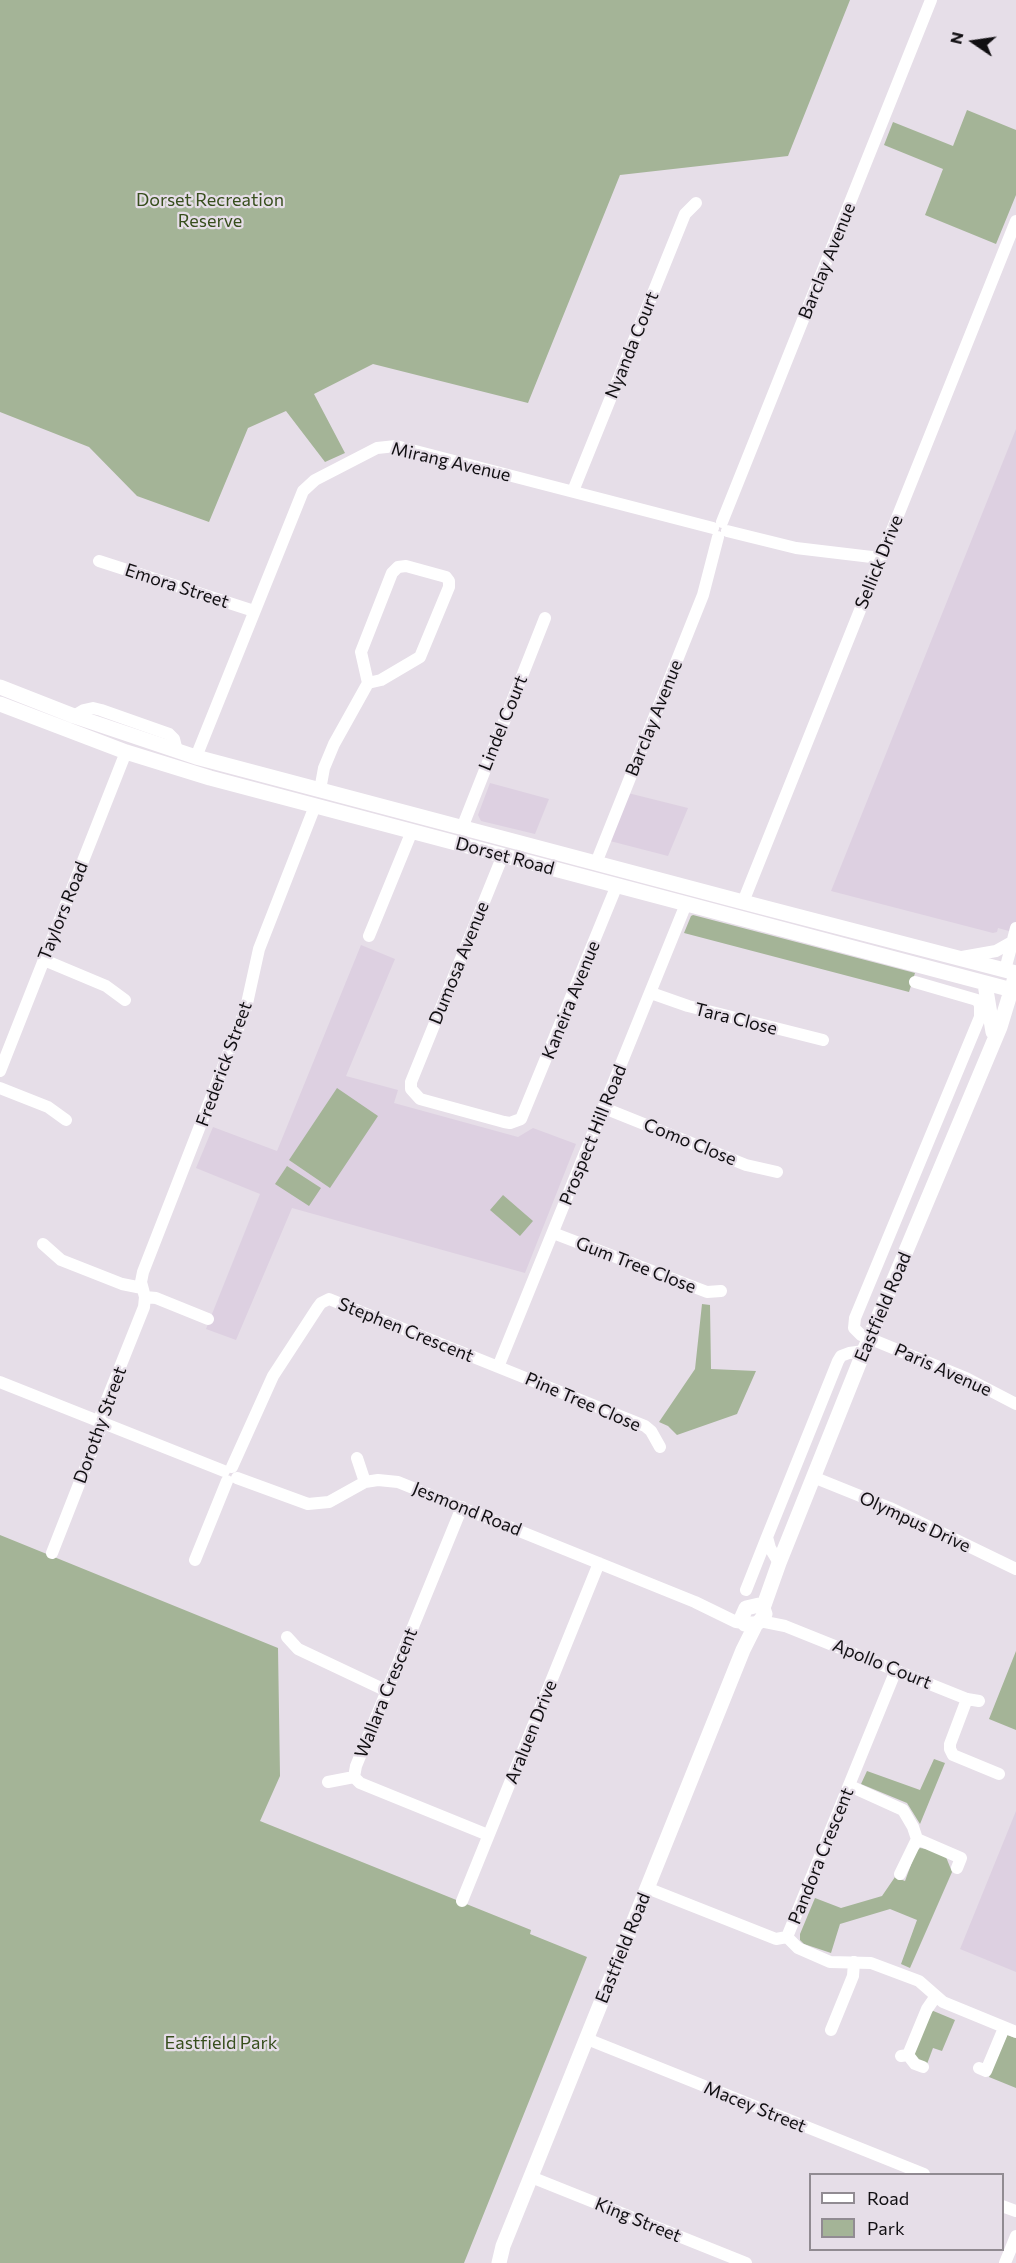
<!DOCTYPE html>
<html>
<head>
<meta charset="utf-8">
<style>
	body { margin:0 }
	#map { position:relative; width:1016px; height:2263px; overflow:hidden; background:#e6dee8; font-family:Commissioner,sans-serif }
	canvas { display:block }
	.legend { position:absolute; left:809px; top:2173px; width:195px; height:78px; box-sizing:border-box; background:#e6dee8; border:2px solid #918b92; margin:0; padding:8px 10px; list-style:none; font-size:18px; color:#110f12 }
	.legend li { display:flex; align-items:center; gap:12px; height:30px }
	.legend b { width:30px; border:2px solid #918b92 }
	.north { position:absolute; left:944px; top:12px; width:60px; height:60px; -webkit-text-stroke:4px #e6dee8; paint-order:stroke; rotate:283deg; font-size:16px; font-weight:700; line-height:24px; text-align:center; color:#110f12 }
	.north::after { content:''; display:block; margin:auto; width:21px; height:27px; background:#110f12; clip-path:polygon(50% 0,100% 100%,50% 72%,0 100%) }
</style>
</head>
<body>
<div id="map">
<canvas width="1016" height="2263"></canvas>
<ul class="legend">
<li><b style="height:8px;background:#fff"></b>Road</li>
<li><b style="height:16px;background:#a4b497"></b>Park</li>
</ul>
<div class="north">N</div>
</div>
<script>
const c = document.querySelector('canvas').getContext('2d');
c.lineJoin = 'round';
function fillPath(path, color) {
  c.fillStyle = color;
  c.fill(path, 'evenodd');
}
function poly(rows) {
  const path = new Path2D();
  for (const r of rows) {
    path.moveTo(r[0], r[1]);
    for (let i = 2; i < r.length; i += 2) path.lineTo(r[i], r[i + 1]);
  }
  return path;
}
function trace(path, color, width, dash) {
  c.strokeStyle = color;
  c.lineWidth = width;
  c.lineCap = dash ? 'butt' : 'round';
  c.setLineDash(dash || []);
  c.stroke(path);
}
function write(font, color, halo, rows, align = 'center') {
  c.font = font + ' Commissioner,sans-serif';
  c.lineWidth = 4.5;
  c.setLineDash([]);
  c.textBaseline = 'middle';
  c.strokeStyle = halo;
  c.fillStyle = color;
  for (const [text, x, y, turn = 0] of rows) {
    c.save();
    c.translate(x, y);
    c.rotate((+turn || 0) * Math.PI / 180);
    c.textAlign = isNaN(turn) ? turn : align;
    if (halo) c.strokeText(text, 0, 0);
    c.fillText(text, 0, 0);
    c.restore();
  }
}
const built = poly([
	[1016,429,1016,933,998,928,997,932,993,933,831,891],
	[490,783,549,799,535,834,481,821,478,815],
	[628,793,688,808,668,856,610,841],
	[361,945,395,959,346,1076,398,1090,394,1103,518,1137,533,1128,576,1144,525,1273,292,1208,236,1340,206,1329,260,1194,196,1168,213,1127,277,1151],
	[1016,1811,1016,1972,960,1949]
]);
const green = poly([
	[0,0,850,0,788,156,620,175,528,403,373,364,314,394,345,453,325,462,286,411,248,428,209,522,137,496,89,447,0,412],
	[967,110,1016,130,1016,195,996,244,925,215,943,169,884,145,893,122,953,146],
	[693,915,915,973,909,992,684,933,691,916],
	[337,1088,378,1116,330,1188,289,1160],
	[287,1166,321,1188,309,1206,275,1184],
	[503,1195,533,1221,520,1236,490,1210],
	[702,1304,710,1305,711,1369,756,1371,737,1414,677,1435,668,1426,659,1422,695,1369],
	[0,1535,278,1648,280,1776,260,1821,531,1930,530,1934,587,1957,464,2263,0,2263],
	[1016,1651,1016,1730,989,1719],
	[934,1759,945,1763,920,1824,907,1803,861,1784,867,1771,920,1790],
	[920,1848,933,1850,946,1857,952,1872,910,1968,901,1964,917,1920,890,1909,840,1924,831,1953,804,1944,800,1940,800,1934,815,1898,841,1908,882,1896,895,1877,905,1881,916,1851],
	[931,2010,955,2020,942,2051,933,2048,927,2064,916,2060,914,2053],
	[1007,2035,1016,2038,1016,2088,989,2077]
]);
const minor = poly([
	[573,491,685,214,696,203],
	[722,522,931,0],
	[727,531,796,548,880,558],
	[99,561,254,611],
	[74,716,84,710,93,708,101,710,169,734,174,739,177,751],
	[196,757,303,491,315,480,377,448,396,446,713,528],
	[320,790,324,768,334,744,368,683,361,652,392,573,398,567,406,566,446,577,449,581,449,587,420,657,381,680,368,683],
	[462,828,545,618],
	[503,855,411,1082,411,1089,420,1099,504,1122,510,1123,521,1119,617,885],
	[596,863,703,595,718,537],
	[743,902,1016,221],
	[369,936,412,831],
	[962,957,996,951,1012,942],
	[44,960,106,986,125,1000],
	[1005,970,1016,928],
	[915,982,977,1000,980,1005,980,1017,855,1318,854,1328,861,1335,966,1378,1016,1404],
	[651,993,688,1006,823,1040],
	[0,1071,126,752],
	[0,1088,48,1107,66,1120],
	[604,1108,746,1165,777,1172],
	[553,1233,707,1292,721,1291],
	[43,1244,61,1260,122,1284,142,1288],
	[145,1297,156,1298,208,1319],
	[498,1367,686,904],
	[0,1382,224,1471],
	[357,1458,365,1482],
	[232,1467,273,1376,318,1307,321,1303,329,1299,645,1426,651,1431,660,1447],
	[813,1477,890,1508,1016,1569],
	[237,1478,308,1504,329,1502,365,1482,378,1480,398,1482,695,1602,736,1622,743,1623],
	[462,1507,356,1766,354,1777,360,1783,488,1835],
	[52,1553,101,1428,100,1417,144,1307,145,1297,141,1282,143,1272,246,1008,259,949,315,806],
	[195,1560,227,1481],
	[779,1563,770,1548,767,1537,838,1361,841,1356,849,1353,864,1351],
	[746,1590,767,1537],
	[760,1621,785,1626,967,1699,979,1701],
	[287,1637,298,1649,387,1691],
	[967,1699,950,1744,950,1749,953,1755,999,1774],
	[328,1782,354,1777],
	[850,1786,903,1810,913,1827,917,1839,961,1858,957,1868],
	[900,1874,917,1839],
	[647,1888,776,1939,787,1937,896,1670],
	[462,1901,599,1563],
	[787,1937,798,1948,830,1962,871,1963,919,1981,943,2002,1016,2032],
	[831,2030,853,1976,854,1962],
	[587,2039,924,2174],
	[908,2055,927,2009,936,1996],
	[901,2056,908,2055,915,2064,923,2067],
	[979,2068,986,2071,1004,2028],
	[531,2177,746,2263],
	[1002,2206,1016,2211],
	[1005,2263,1016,2236]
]);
const major = poly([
	[0,687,74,716,196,757,743,902,1016,973],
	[0,704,126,752,210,778,1016,991],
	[985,984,993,1032],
	[763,1608,779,1563,864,1351,1000,1027,1014,981],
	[499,2263,503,2246,743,1650,756,1624,760,1621,765,1614,763,1608,759,1605,746,1608,742,1617,745,1624,756,1624]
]);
const parkNames = [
	["Dorset Recreation",210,200],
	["Reserve",210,221],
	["Eastfield Park",221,2043]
];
const streetNames = [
	["Barclay Avenue",827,261,-68],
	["Nyanda Court",632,345,-68],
	["Mirang Avenue",451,462,13],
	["Sellick Drive",879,562,-68],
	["Emora Street",177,586,18],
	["Barclay Avenue",654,718,-68],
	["Lindel Court",503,723,-68],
	["Dorset Road",505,856,15],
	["Taylors Road",63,911,-68],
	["Dumosa Avenue",459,963,-68],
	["Kaneira Avenue",571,1000,-68],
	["Tara Close",736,1019,14],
	["Frederick Street",224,1064,-70],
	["Prospect Hill Road",593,1135,-68],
	["Como Close",690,1142,22],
	["Gum Tree Close",636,1265,21],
	["Eastfield Road",883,1307,-67],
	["Stephen Crescent",406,1330,22],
	["Paris Avenue",943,1370,24],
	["Pine Tree Close",583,1402,23],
	["Dorothy Street",100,1425,-70],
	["Jesmond Road",467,1509,22],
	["Olympus Drive",915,1522,25],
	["Apollo Court",882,1664,22],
	["Wallara Crescent",386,1693,-68],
	["Araluen Drive",531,1732,-68],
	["Pandora Crescent",821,1856,-68],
	["Eastfield Road",623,1948,-68],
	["Macey Street",755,2107,22],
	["King Street",638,2220,22]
];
fillPath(built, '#ddd0e1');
fillPath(green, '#a4b497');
trace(minor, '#fff', 12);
trace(major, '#fff', 15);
write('18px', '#374e1d', '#e6dee8', parkNames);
write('18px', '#110f12', '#e6dee8', streetNames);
</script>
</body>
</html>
